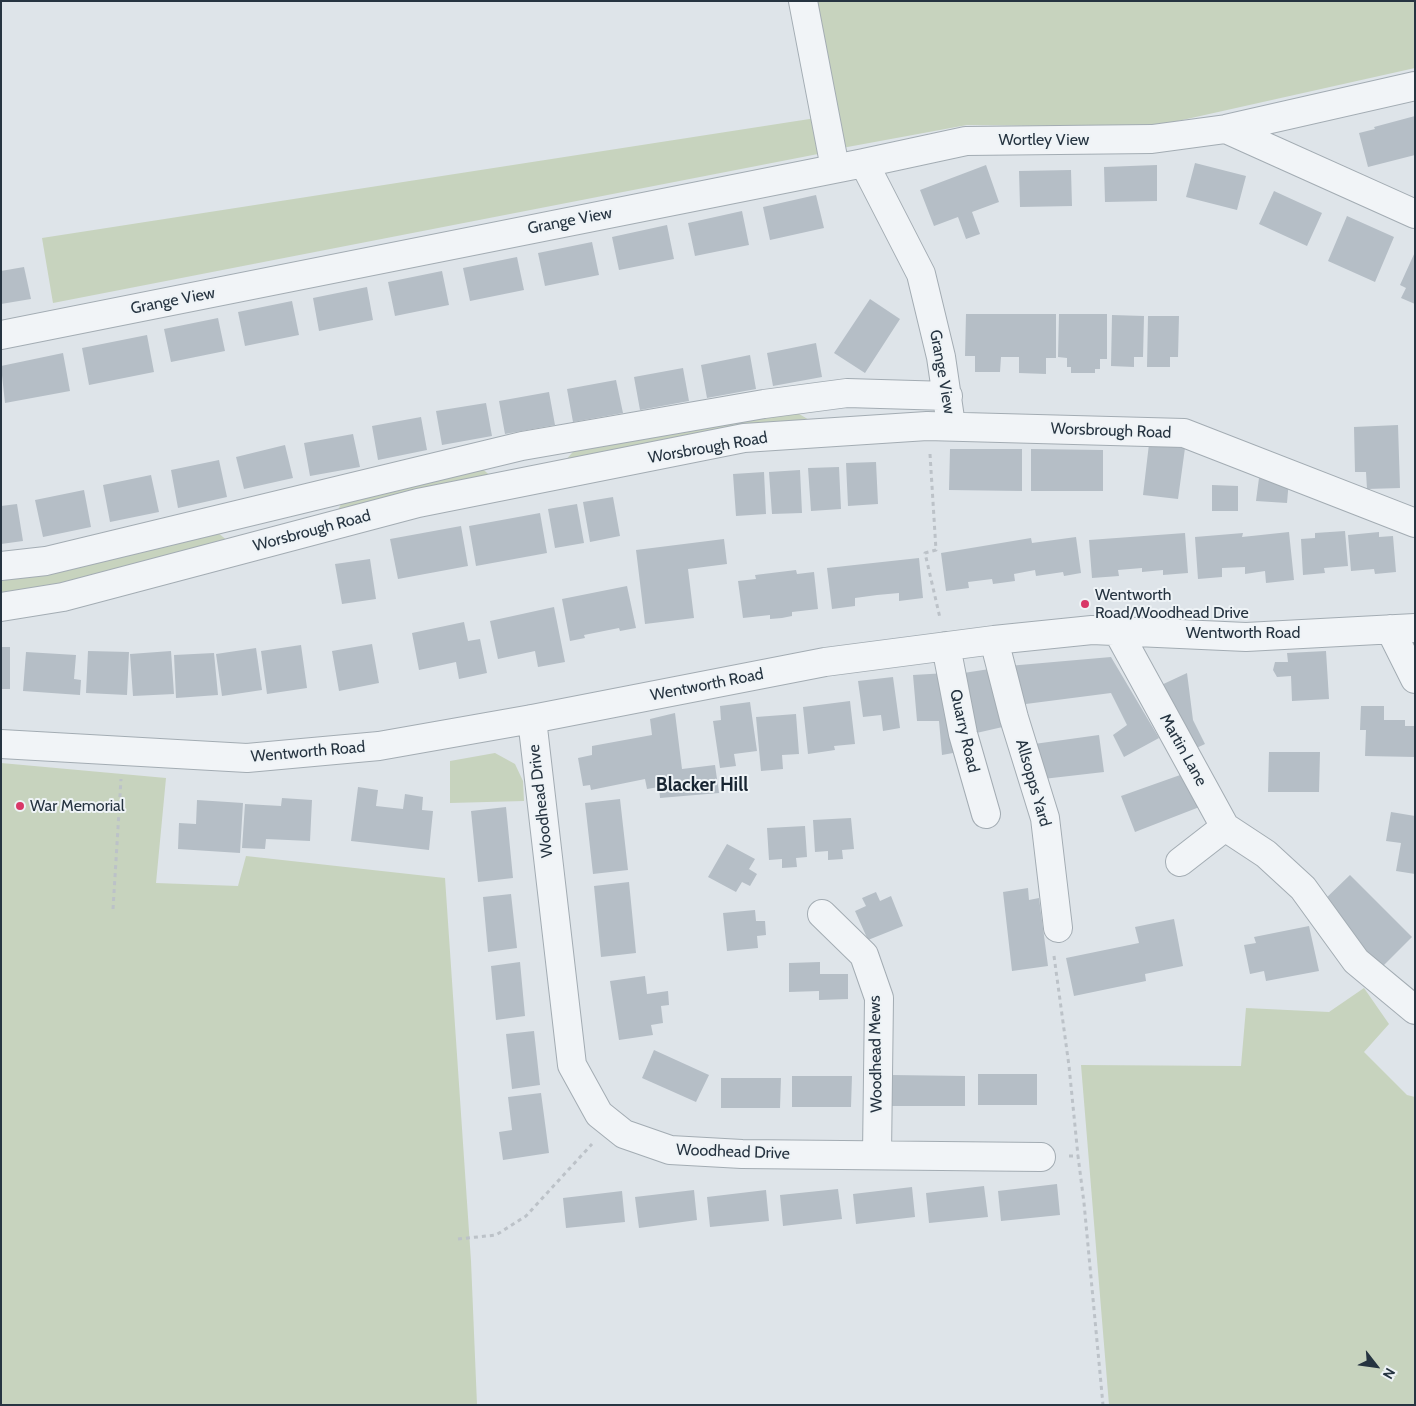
<!DOCTYPE html>
<html>
<head>
<meta charset="utf-8">
<style>
	body { margin:0 }
	#map { position:relative; width:1416px; height:1406px; overflow:hidden; background:#dee4e9; font-family:Cabin,sans-serif }
	canvas { display:block }
	.frame { position:absolute; inset:0; border:2px solid #263441; pointer-events:none }
	.north { position:absolute; left:1351px; top:1341px; width:50px; height:50px; -webkit-text-stroke:4px #eef3f6; paint-order:stroke; rotate:120deg; font-size:14px; font-weight:700; line-height:20px; text-align:center; color:#263441 }
	.north::after { content:''; display:block; margin:auto; width:18px; height:22px; background:#263441; clip-path:polygon(50% 0,100% 100%,50% 72%,0 100%) }
</style>
</head>
<body>
<div id="map">
<canvas width="1416" height="1406"></canvas>
<div class="frame"></div>
<div class="north">N</div>
</div>
<script>
const c = document.querySelector('canvas').getContext('2d');
c.lineJoin = 'round';
function fillPath(path, color) {
  c.fillStyle = color;
  c.fill(path, 'evenodd');
}
function poly(rows) {
  const path = new Path2D();
  for (const r of rows) {
    path.moveTo(r[0], r[1]);
    for (let i = 2; i < r.length; i += 2) path.lineTo(r[i], r[i + 1]);
  }
  return path;
}
function trace(path, color, width, dash) {
  c.strokeStyle = color;
  c.lineWidth = width;
  c.lineCap = dash ? 'butt' : 'round';
  c.setLineDash(dash || []);
  c.stroke(path);
}
function write(font, color, halo, rows, align = 'center') {
  c.font = font + ' Cabin,sans-serif';
  c.lineWidth = 4;
  c.setLineDash([]);
  c.textBaseline = 'middle';
  c.strokeStyle = halo;
  c.fillStyle = color;
  for (const [text, x, y, turn = 0] of rows) {
    c.save();
    c.translate(x, y);
    c.rotate((+turn || 0) * Math.PI / 180);
    c.textAlign = isNaN(turn) ? turn : align;
    if (halo) c.strokeText(text, 0, 0);
    c.fillText(text, 0, 0);
    c.restore();
  }
}
const green = poly([
	[822,1,1415,1,1415,68,1151,127,967,125,842,148,813,2],
	[816,118,818,154,53,303,42,238],
	[789,408,811,421,558,469,578,446],
	[476,463,496,481,336,514,347,492],
	[211,527,229,542,1,599,1,581,98,563,114,551],
	[495,753,515,764,523,781,524,801,450,803,450,761],
	[1,763,166,778,156,883,238,886,246,856,445,878,471,1261,477,1405,1,1405],
	[1364,988,1389,1024,1364,1052,1407,1095,1415,1097,1415,1405,1109,1405,1081,1065,1241,1066,1246,1008,1329,1012]
]);
const building = poly([
	[1415,116,1415,155,1368,167,1359,133,1375,129,1374,127],
	[1195,163,1246,176,1237,210,1186,197],
	[986,165,999,202,972,212,980,234,966,239,958,217,934,226,920,190],
	[1157,165,1157,201,1105,202,1104,167],
	[1071,170,1072,206,1020,207,1019,171],
	[1274,191,1322,213,1307,246,1259,224],
	[816,195,824,228,770,240,763,207],
	[742,211,749,245,695,256,688,223],
	[1347,216,1394,237,1375,282,1328,261],
	[667,225,674,259,619,270,612,237],
	[592,242,599,275,545,286,538,253],
	[1415,252,1415,304,1401,298,1406,288,1400,285],
	[517,257,524,290,470,301,463,268],
	[24,267,31,299,1,304,1,271],
	[442,271,449,305,395,316,388,282],
	[367,287,373,320,319,331,313,298],
	[870,299,900,319,865,373,834,353],
	[292,301,299,335,245,346,238,312],
	[966,314,1056,314,1056,358,1046,358,1046,374,1019,373,1019,357,1001,357,1000,372,975,372,975,356,965,356],
	[1059,314,1107,314,1107,359,1100,359,1100,369,1095,369,1095,373,1071,373,1071,367,1067,367,1067,358,1058,357],
	[1112,315,1144,316,1143,357,1134,357,1134,367,1111,366],
	[1148,316,1179,316,1178,357,1170,357,1170,367,1147,367],
	[218,318,225,351,171,362,164,329],
	[147,335,154,372,89,385,82,348],
	[816,343,822,377,773,386,767,353],
	[63,353,70,391,5,403,1,366],
	[750,355,756,389,707,398,701,365],
	[683,368,689,401,640,410,634,377],
	[616,380,623,413,573,422,567,389],
	[549,392,555,425,505,434,499,401],
	[486,403,492,436,442,445,436,411],
	[421,417,427,450,378,460,372,426],
	[1398,425,1400,488,1367,489,1366,472,1355,472,1354,427],
	[353,434,360,467,310,476,304,443],
	[1149,444,1185,448,1178,499,1143,495],
	[285,445,293,478,244,489,236,457],
	[950,449,1022,449,1022,491,949,490],
	[1031,449,1103,450,1103,491,1031,491],
	[219,460,227,497,178,508,171,470],
	[876,462,878,504,848,506,846,463],
	[839,467,841,509,811,511,808,468],
	[800,470,802,513,772,514,769,472],
	[764,472,766,514,736,516,733,474],
	[151,475,159,512,110,522,103,485],
	[1259,478,1289,480,1287,503,1256,501],
	[1212,485,1238,486,1238,511,1212,511],
	[84,490,91,527,43,537,35,500],
	[613,497,620,536,590,542,583,502],
	[17,504,23,541,1,544,1,506],
	[577,504,584,543,555,548,548,509],
	[540,513,547,553,476,566,469,526],
	[461,526,468,566,398,579,390,539],
	[1345,531,1348,566,1324,568,1325,573,1303,575,1301,539,1315,538,1315,533],
	[1289,532,1294,580,1266,583,1265,571,1245,574,1245,567,1222,568,1222,577,1198,579,1195,537,1243,533,1242,537],
	[1379,532,1379,537,1393,536,1396,572,1375,574,1374,569,1351,571,1348,535],
	[1185,533,1188,573,1163,575,1163,570,1142,572,1142,568,1118,570,1119,576,1092,578,1089,540],
	[1076,537,1081,573,1064,576,1063,572,1036,576,1035,570,1014,574,1015,581,993,584,992,579,968,582,969,588,946,591,941,553,1031,538,1032,543],
	[724,539,727,564,688,569,694,618,645,624,636,550],
	[919,558,923,598,899,601,899,593,877,595,855,598,855,606,832,609,827,568],
	[370,559,376,599,342,604,335,564],
	[796,570,797,574,814,572,818,609,792,612,792,616,782,618,770,619,770,615,743,618,738,581,756,579,755,575],
	[627,586,636,628,620,631,619,628,584,635,585,638,570,641,562,599],
	[554,607,565,662,538,667,535,651,498,659,490,621],
	[464,622,468,641,480,639,487,673,459,679,456,662,419,670,412,633],
	[372,644,379,683,339,691,332,651],
	[301,645,307,688,267,694,261,651],
	[1,647,10,647,10,689,1,689],
	[256,648,262,690,222,696,216,654],
	[88,651,129,652,127,695,86,693],
	[171,651,174,694,133,696,130,654],
	[1326,651,1329,699,1292,701,1291,676,1277,677,1273,670,1275,662,1288,662,1287,653],
	[26,652,76,655,74,679,81,680,80,695,23,691],
	[214,653,218,695,176,698,174,655],
	[1111,657,1159,738,1124,757,1113,735,1127,725,1111,693,1018,705,1008,666],
	[996,668,1007,726,972,734,957,674],
	[947,673,964,751,942,755,939,721,917,721,913,675],
	[1187,673,1193,720,1205,744,1190,751,1157,687],
	[893,677,900,728,883,731,881,715,863,717,858,681],
	[850,701,855,744,834,746,835,750,808,754,803,707],
	[750,702,757,751,734,754,736,766,720,768,713,721,721,720,720,706],
	[1361,706,1384,706,1384,720,1405,720,1405,726,1415,726,1415,757,1365,756,1366,730,1360,730],
	[675,713,682,769,715,765,719,793,660,798,659,787,647,789,645,779,591,790,590,785,583,786,578,758,592,755,592,746,652,735,650,719],
	[796,714,799,754,782,755,783,769,761,771,756,717],
	[1099,735,1104,772,1043,779,1034,744],
	[1269,752,1320,752,1319,792,1268,792],
	[1183,774,1202,806,1135,832,1121,796],
	[358,787,378,790,376,806,403,809,405,794,423,797,422,810,433,811,429,850,351,841],
	[282,798,312,800,310,841,266,839,265,849,242,848,245,804,281,806],
	[620,799,628,870,593,874,585,803],
	[197,800,243,803,240,853,178,849,179,823,196,824],
	[506,807,513,878,478,882,471,811],
	[1391,812,1415,816,1415,874,1396,871,1401,843,1386,841],
	[851,818,854,849,842,850,843,859,828,860,828,851,815,852,813,820],
	[805,826,807,857,796,858,797,867,782,868,782,859,769,860,767,828],
	[727,844,755,859,749,869,757,874,750,886,742,882,736,892,708,877],
	[1350,875,1412,937,1380,969,1322,902],
	[629,882,636,953,601,957,594,886],
	[1028,888,1029,900,1039,898,1048,966,1012,971,1003,892],
	[876,892,880,901,891,896,903,926,868,940,855,911,866,906,862,898],
	[511,894,517,948,488,952,483,897],
	[755,910,756,921,765,921,766,935,757,936,758,948,727,951,723,913],
	[1174,919,1183,966,1145,974,1146,981,1074,996,1066,958,1139,943,1135,927],
	[1309,926,1319,971,1266,981,1264,971,1250,974,1244,945,1256,943,1254,937],
	[520,962,525,1016,496,1020,491,966],
	[820,962,820,974,848,974,848,999,819,1000,819,991,789,992,789,963],
	[645,976,647,994,668,991,669,1005,661,1006,663,1023,651,1025,653,1035,619,1040,610,981],
	[534,1031,540,1085,512,1089,506,1034],
	[654,1050,709,1075,696,1102,642,1078],
	[978,1074,1037,1074,1037,1105,978,1105],
	[891,1075,965,1076,965,1106,891,1106],
	[792,1076,852,1076,851,1107,792,1107],
	[721,1078,781,1078,780,1108,721,1108],
	[541,1093,549,1153,503,1160,499,1132,512,1130,508,1097],
	[1057,1184,1060,1215,1001,1221,998,1191],
	[984,1186,988,1217,929,1223,926,1193],
	[912,1187,915,1217,856,1224,853,1194],
	[838,1189,842,1219,783,1226,780,1195],
	[694,1190,697,1220,639,1228,635,1197],
	[766,1190,769,1221,710,1227,707,1197],
	[622,1191,625,1222,566,1228,563,1198]
]);
const path = poly([
	[930,454,936,550,925,553,940,618],
	[113,909,121,779],
	[1054,956,1069,1066,1078,1156],
	[1069,1156,1078,1156,1084,1203,1103,1405],
	[458,1239,496,1235,526,1216,592,1144]
]);
const minor = poly([
	[803,1,835,168],
	[1226,129,1415,214],
	[864,163,966,141,1152,139,1226,129,1415,86],
	[1,335,864,163,921,274,941,357,951,425],
	[1,566,46,561,522,446,764,404,847,393,948,396],
	[1,607,63,597,418,503,744,438,927,426,1184,433,1415,523],
	[1390,629,1415,679],
	[1117,630,1225,827,1266,854,1303,888,1356,961,1415,1010],
	[994,640,1014,718,1045,818,1058,928],
	[946,646,963,734,986,814],
	[532,719,572,1065,599,1114,624,1134,670,1150,742,1154,1041,1157],
	[1,744,247,758,379,746,532,719,825,662,994,640,1092,630,1246,637,1415,628],
	[1180,862,1225,827],
	[822,914,864,955,879,998,877,1154]
]);
const markers = [
	[1085,604,5,"#d93868"],
	[20,806,5,"#d93868"]
];
const streetNames = [
	["Wortley View",1044,140],
	["Grange View",570,221,-11],
	["Grange View",173,301,-11],
	["Grange View",942,372,80],
	["Worsbrough Road",1111,431,2],
	["Worsbrough Road",708,448,-10],
	["Worsbrough Road",312,531,-15],
	["Wentworth Road",1243,633],
	["Wentworth Road",707,685,-11],
	["Quarry Road",964,731,77],
	["Martin Lane",1183,750,61],
	["Wentworth Road",308,752,-5],
	["Allsopps Yard",1033,783,74],
	["Woodhead Drive",541,801,-97],
	["Woodhead Mews",876,1054,-91],
	["Woodhead Drive",733,1152,2]
];
const poiNames = [
	["Wentworth",1095,595],
	["Road/Woodhead Drive",1095,613],
	["War Memorial",30,806]
];
const quarterNames = [
	["Blacker Hill",702,785]
];
fillPath(green, '#c7d3be');
fillPath(building, '#b5bec6');
trace(minor, '#a3acb3', 30);
trace(path, '#bcc2c8', 3, [4, 4]);
trace(minor, '#f1f4f7', 28);
for (const [x, y, r, color] of markers) {
  const dot = new Path2D();
  dot.arc(x, y, r, 0, 2 * Math.PI);
  c.fillStyle = color;
  c.fill(dot);
  trace(dot, '#eef3f6', 2);
}
write('16px', '#263441', '#eef3f6', streetNames);
write('16px', '#263441', '#eef3f6', poiNames, 'left');
write('bold 19px', '#182532', '#eef3f6', quarterNames);
</script>
</body>
</html>
